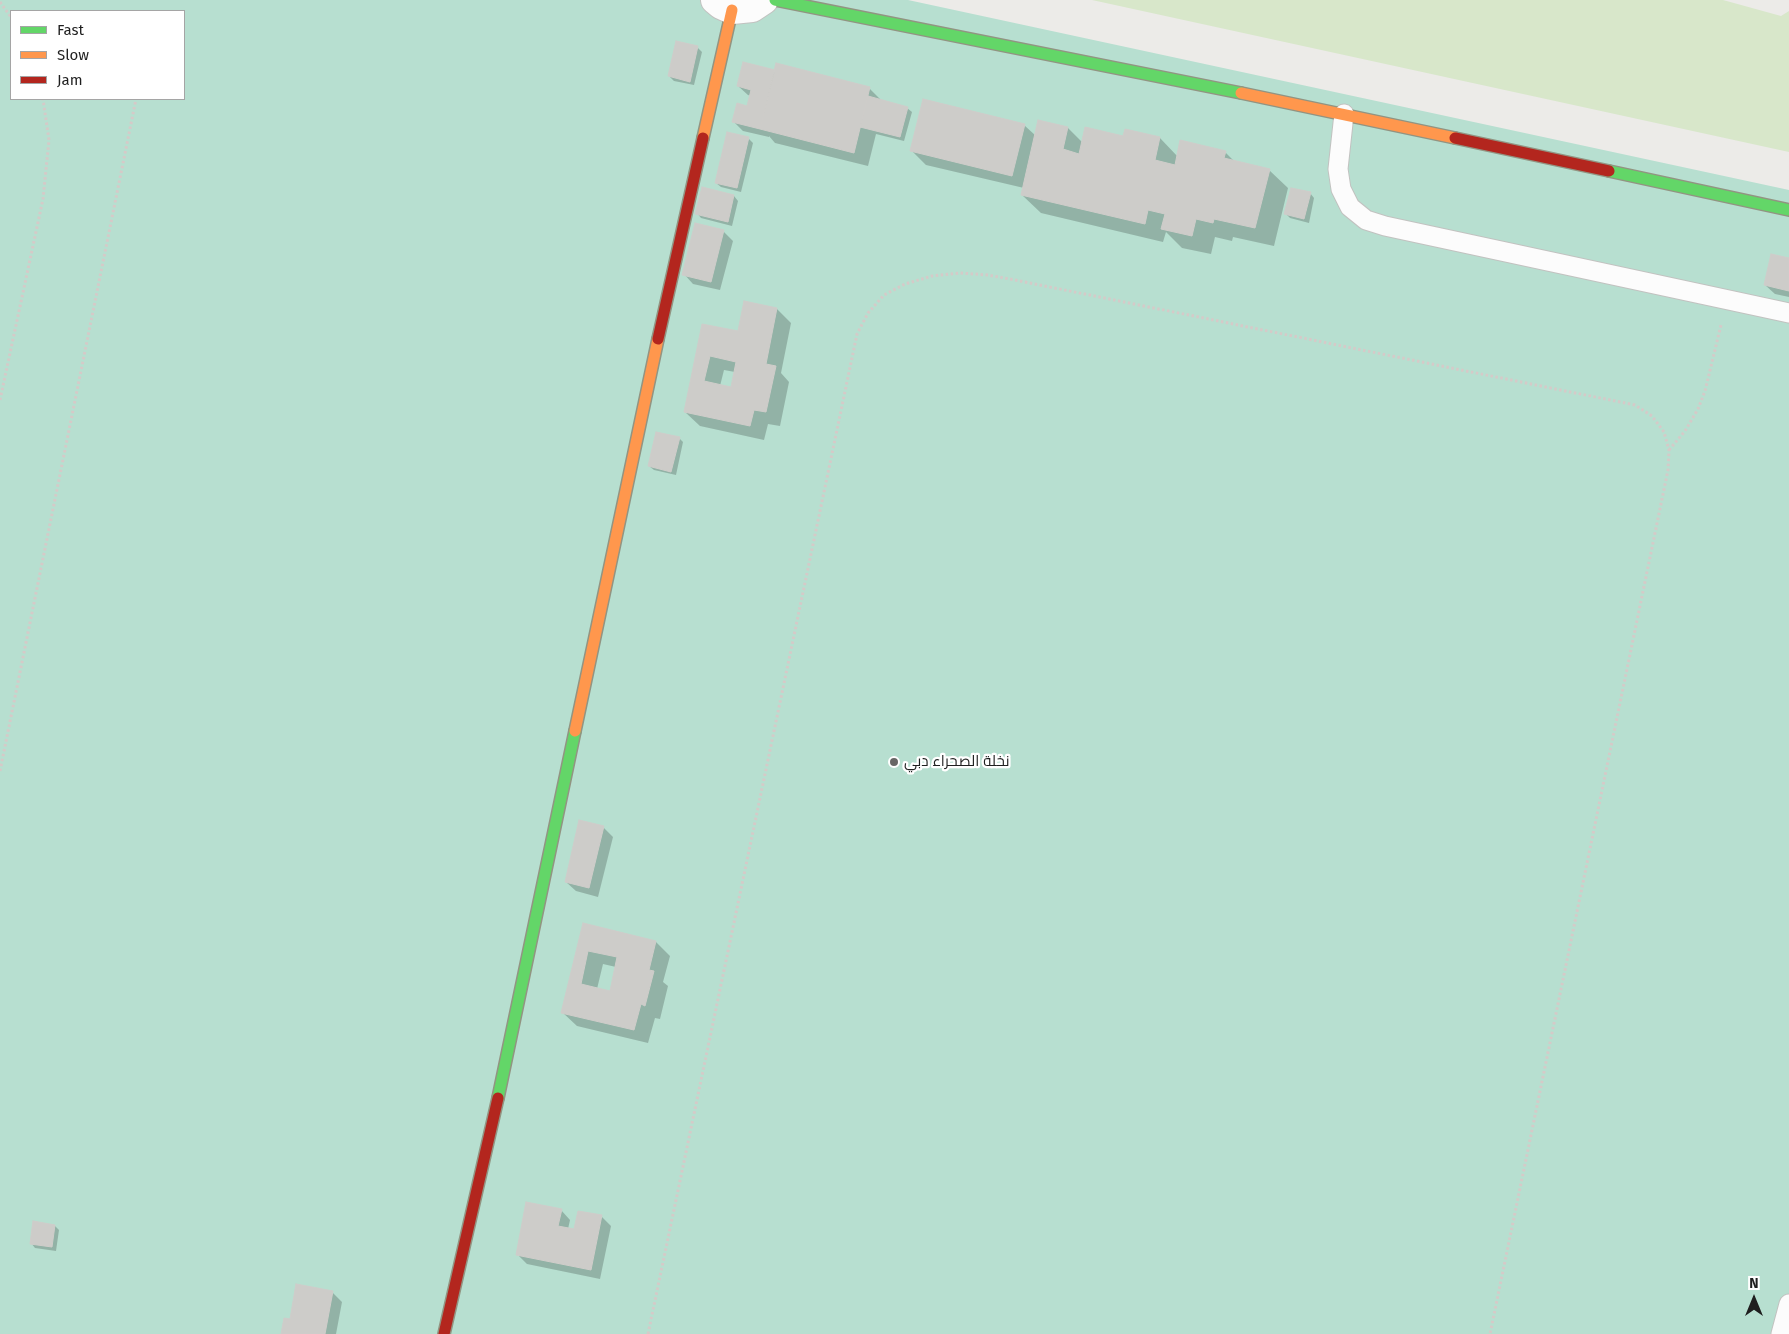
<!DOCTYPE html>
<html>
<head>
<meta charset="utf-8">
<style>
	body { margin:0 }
	#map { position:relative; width:1789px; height:1334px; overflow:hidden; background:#ecebe8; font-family:"Fira Sans",sans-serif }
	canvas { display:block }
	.legend { position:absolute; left:10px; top:10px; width:175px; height:90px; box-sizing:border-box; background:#fff; border:1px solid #a5a5a5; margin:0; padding:6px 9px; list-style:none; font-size:15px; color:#1f1f1f }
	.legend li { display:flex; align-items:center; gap:10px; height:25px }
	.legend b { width:25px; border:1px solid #a5a5a5 }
	.north { position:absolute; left:1729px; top:1274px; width:50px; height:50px; -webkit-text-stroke:4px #fff; paint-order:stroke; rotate:0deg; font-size:14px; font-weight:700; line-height:20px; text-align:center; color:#1f1f1f }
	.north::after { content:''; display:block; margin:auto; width:18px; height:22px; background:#1f1f1f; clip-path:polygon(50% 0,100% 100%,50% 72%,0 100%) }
</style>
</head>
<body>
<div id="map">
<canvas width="1789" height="1334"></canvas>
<ul class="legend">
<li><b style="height:6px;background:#63d668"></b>Fast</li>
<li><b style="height:6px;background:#ff974d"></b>Slow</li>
<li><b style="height:6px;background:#b3261e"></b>Jam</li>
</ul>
<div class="north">N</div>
</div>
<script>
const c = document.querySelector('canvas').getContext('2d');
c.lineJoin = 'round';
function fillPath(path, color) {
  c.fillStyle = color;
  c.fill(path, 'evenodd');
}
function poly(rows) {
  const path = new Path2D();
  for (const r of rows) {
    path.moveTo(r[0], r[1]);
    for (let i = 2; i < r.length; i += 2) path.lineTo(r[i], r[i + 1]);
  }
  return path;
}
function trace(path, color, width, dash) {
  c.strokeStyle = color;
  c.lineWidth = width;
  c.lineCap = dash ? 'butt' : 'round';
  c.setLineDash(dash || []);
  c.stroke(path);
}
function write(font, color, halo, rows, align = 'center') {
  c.font = font + ' "Fira Sans",Cairo,sans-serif';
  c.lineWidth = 4.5;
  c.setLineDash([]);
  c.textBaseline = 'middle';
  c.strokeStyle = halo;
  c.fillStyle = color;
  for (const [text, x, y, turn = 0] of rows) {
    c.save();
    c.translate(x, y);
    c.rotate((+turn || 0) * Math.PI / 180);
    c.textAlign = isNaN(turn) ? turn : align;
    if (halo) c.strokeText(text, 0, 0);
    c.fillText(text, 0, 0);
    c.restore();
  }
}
const grass = poly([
	[1092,0,1723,0,1781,16,1789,11,1789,152]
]);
const pitch = poly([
	[0,0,908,0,1789,190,1789,1334,0,1334],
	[11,11,184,11,184,99,11,99]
]);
const shadow = poly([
	[697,47,702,52,694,85,674,81,669,76],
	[777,65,870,89,882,101,907,108,912,112,904,141,876,134,868,166,775,143,769,136,769,137,743,131,733,121,748,108,751,96,748,95,738,86,775,72],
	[1024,125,1036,136,1068,128,1083,143,1124,137,1126,130,1160,138,1178,157,1225,152,1235,162,1269,170,1288,188,1274,246,1233,237,1232,241,1215,237,1211,254,1182,248,1166,232,1163,242,1041,213,1022,195,1024,188,926,165,911,150],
	[748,138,753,143,741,192,721,187,716,183],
	[703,189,734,196,738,201,732,226,701,218,697,213],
	[1310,193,1314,198,1309,223,1290,218,1286,214],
	[723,231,733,241,720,290,693,284,684,274],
	[1789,259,1789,297,1775,294,1765,285],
	[777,309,791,323,781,373,789,382,780,426,768,424,764,440,700,426,685,412,703,326,739,333],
	[724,370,735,372,732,388,720,386],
	[679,438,683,442,676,475,654,470,649,466],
	[603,827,613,837,598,897,576,891,566,882],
	[584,924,656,942,670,956,663,982,668,986,660,1019,655,1018,648,1043,577,1026,562,1012],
	[603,964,616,967,610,993,597,989],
	[561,1210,570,1220,568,1229,575,1230,601,1216,611,1226,600,1279,527,1264,518,1255],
	[55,1226,59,1230,56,1251,35,1248,31,1243],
	[332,1292,342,1302,336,1334,282,1334]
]);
const building = poly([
	[676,41,698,46,690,82,668,76,676,41],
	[743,62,775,70,760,129,732,122,737,103,747,106,751,90,737,86,743,62],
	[776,63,870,87,854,153,760,129,776,63],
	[868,96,908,107,900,137,860,127,868,96],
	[923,99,1025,124,1012,176,910,151,923,99],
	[1038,120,1068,127,1063,149,1079,154,1085,127,1123,136,1125,129,1160,137,1155,160,1175,165,1180,140,1226,151,1224,158,1270,169,1255,228,1214,219,1213,223,1196,219,1192,236,1161,229,1165,214,1148,210,1145,224,1021,195,1038,120],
	[727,132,749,137,737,188,715,183,727,132],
	[702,187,734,195,728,222,695,214,702,187],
	[1291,188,1311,192,1304,219,1284,214,1291,188],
	[695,223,724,230,711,282,682,275,695,223],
	[1771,254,1789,258,1789,291,1764,285,1771,254],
	[744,301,777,308,766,364,776,366,766,412,754,410,750,426,684,412,702,324,738,331,744,301],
	[710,356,736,362,731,387,704,381,710,356],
	[656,432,680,437,671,472,648,466,656,432],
	[579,820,604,826,589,888,565,882,579,820],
	[583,923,656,941,649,970,654,971,645,1006,641,1004,634,1030,561,1013,583,923],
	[588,951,617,957,610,991,581,984,588,951],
	[526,1202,562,1209,558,1226,574,1229,578,1211,602,1215,591,1270,516,1255,526,1202],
	[33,1221,55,1225,52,1247,30,1244,33,1221],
	[296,1284,333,1291,325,1334,281,1334,284,1318,290,1319,296,1284]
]);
const path = poly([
	[0,2,11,17],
	[0,400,43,199,49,140,43,99],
	[1669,450,1685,431,1698,409,1705,391,1721,325],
	[0,771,136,99],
	[648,1334,857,334,868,313,884,295,905,284,932,276,960,273,988,275,1015,280,1635,405,1652,416,1664,432,1669,450,1668,470,1490,1334]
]);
const lane = poly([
	[1344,114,1338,169,1341,189,1350,207,1366,220,1385,226,1789,313],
	[1781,1334,1789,1304]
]);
const street = poly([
	[715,0,721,5,732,10,752,8,764,0]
]);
const fast = poly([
	[775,0,1241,93],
	[1609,171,1789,210],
	[498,1098,575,731]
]);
const slow = poly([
	[1241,93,1455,138],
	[703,138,732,10],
	[575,731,658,339]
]);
const jam = poly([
	[1455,138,1609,171],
	[658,339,703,138],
	[444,1334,498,1098]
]);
const markers = [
	[894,762,5,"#676665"]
];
const poiNames = [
	["نخلة الصحراء دبي",904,762]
];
fillPath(grass, '#d8e7ca');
fillPath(pitch, '#b7dfd0');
fillPath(shadow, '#0003');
fillPath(building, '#cdccc9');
trace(building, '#cfcdca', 1);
trace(lane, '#c2c2c0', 21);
trace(street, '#c2c2c0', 30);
trace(fast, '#929482', 14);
trace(slow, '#929482', 14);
trace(jam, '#929482', 14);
trace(path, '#d5cac8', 3, [2.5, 2.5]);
trace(lane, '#fcfcfc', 19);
trace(street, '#fcfcfc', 28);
trace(fast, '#63d668', 11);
trace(slow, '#ff974d', 11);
trace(jam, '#b3261e', 11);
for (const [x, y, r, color] of markers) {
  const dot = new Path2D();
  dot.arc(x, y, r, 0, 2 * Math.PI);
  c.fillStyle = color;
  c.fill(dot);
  trace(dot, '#fff', 2);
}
write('15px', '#1f1f1f', '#fff', poiNames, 'left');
</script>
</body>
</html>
